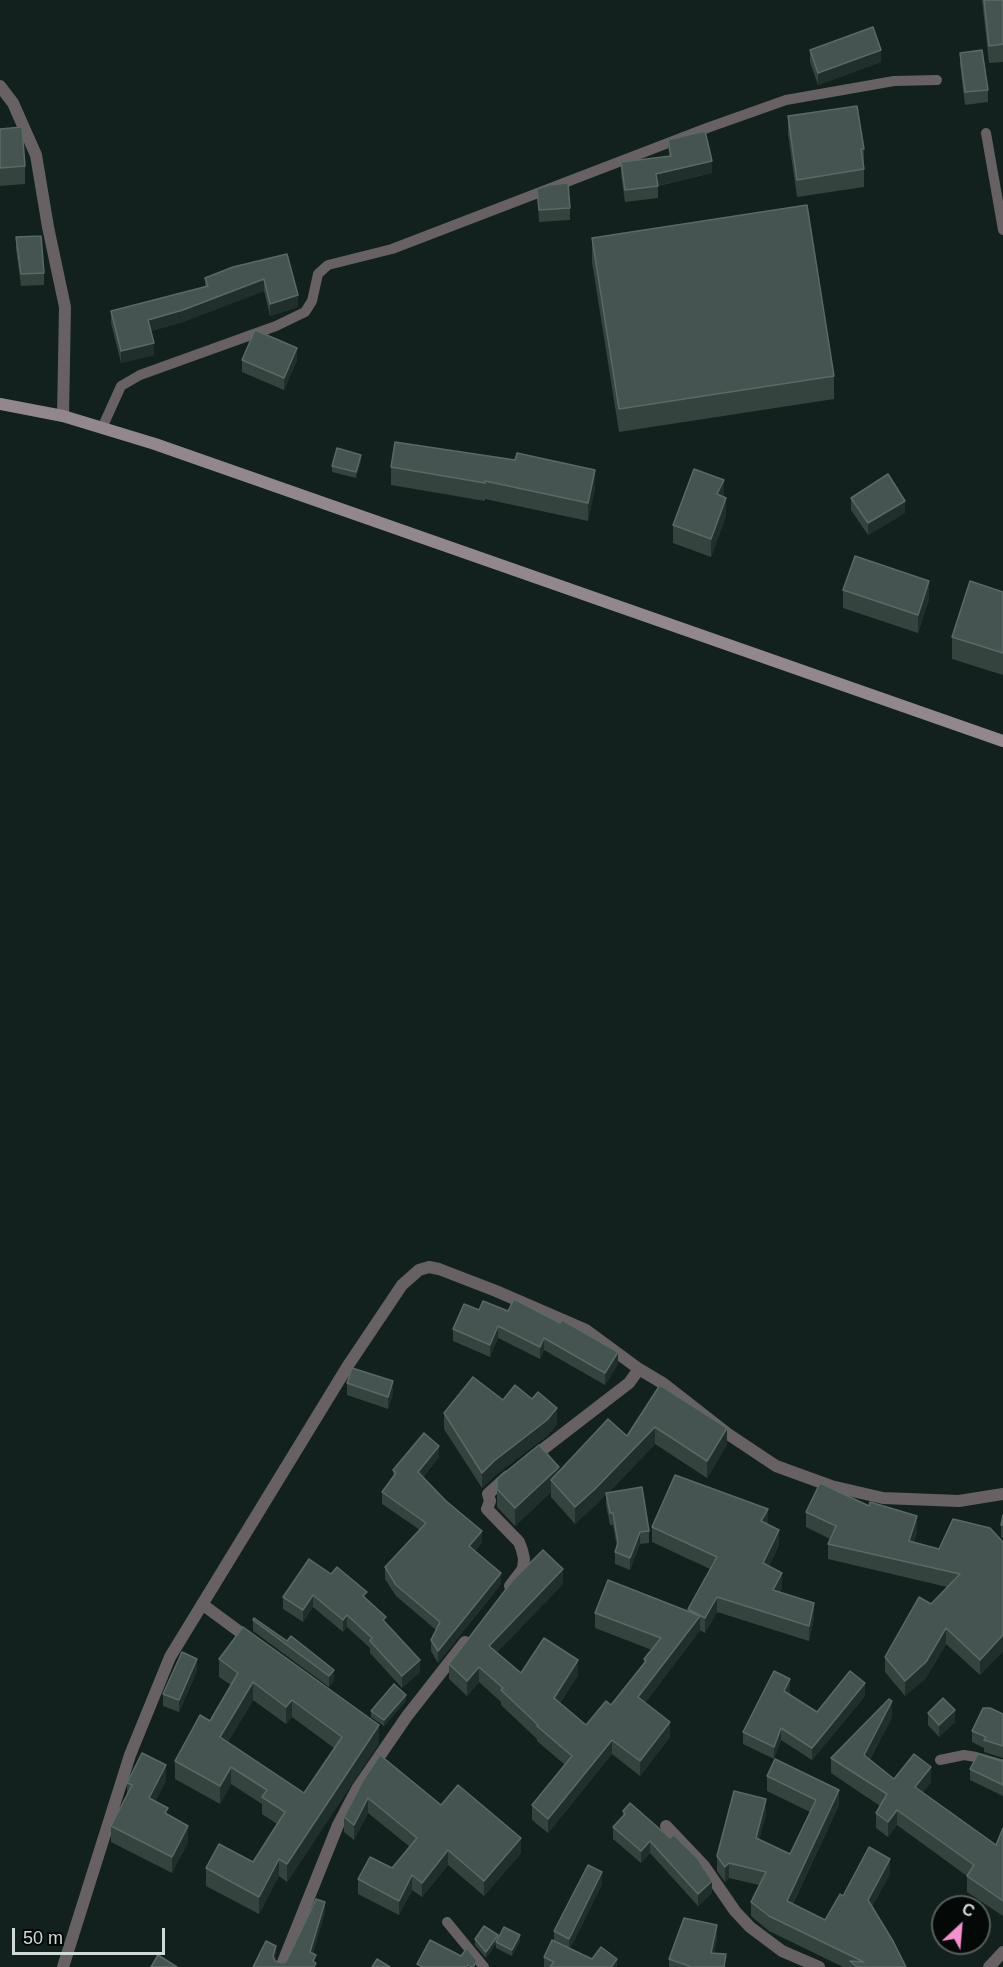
<!DOCTYPE html>
<html>
<head>
<meta charset="utf-8">
<style>
	body { margin:0 }
	#map { position:relative; width:1003px; height:1967px; overflow:hidden; background:#12211d; font-family:Arial,sans-serif }
	canvas { display:block }
	.north { position:absolute; left:931px; top:1895px; width:60px; height:60px; box-sizing:border-box; background:#040908; border:2px solid #565d5b; border-radius:50%; rotate:26deg; font-size:16px; font-weight:700; line-height:24px; text-align:center; color:#d0dad7 }
	.north::after { content:''; display:block; margin:auto; width:21px; height:27px; background:#f790ce; clip-path:polygon(50% 0,100% 100%,50% 72%,0 100%) }
	.scale { position:absolute; left:12px; top:1928px; width:153px; height:27px; box-sizing:border-box; border:3px solid #d0dad7; border-top:0; padding-left:8px; font-size:18px; line-height:21px; white-space:nowrap; color:#d0dad7; -webkit-text-stroke:4px #040908; paint-order:stroke }
</style>
</head>
<body>
<div id="map">
<canvas width="1003" height="1967"></canvas>
<div class="north">С</div>
<div class="scale">50 m</div>
</div>
<script>
const c = document.querySelector('canvas').getContext('2d');
c.lineJoin = 'round';
function poly(rows) {
  const path = new Path2D();
  for (const r of rows) {
    path.moveTo(r[0], r[1]);
    for (let i = 2; i < r.length; i += 2) path.lineTo(r[i], r[i + 1]);
  }
  return path;
}
function trace(path, color, width, dash) {
  c.strokeStyle = color;
  c.lineWidth = width;
  c.lineCap = dash ? 'butt' : 'round';
  c.setLineDash(dash || []);
  c.stroke(path);
}
function fillPath(path, color) {
  c.fillStyle = color;
  c.fill(path, 'evenodd');
}
const lane = poly([
	[986,133,1003,230],
	[102,428,121,386,140,375,276,326,305,312,312,301,318,274,328,265,392,249,707,128,786,100,894,81,937,80],
	[940,1760,964,1755,976,1757,1003,1765],
	[447,1922,484,1967]
]);
const street = poly([
	[0,86,13,103,36,155,48,227,65,307,63,416],
	[529,1460,629,1383,639,1369],
	[508,1476,488,1494,490,1501,487,1509,519,1542,522,1550,524,1559,523,1569,510,1586],
	[202,1604,252,1641],
	[666,1826,704,1866,735,1911,750,1927,782,1951,819,1967],
	[63,1967,130,1755,170,1657,349,1364,402,1285,419,1270,429,1267,439,1269,496,1291,586,1330,639,1369,664,1384,728,1434,776,1466,831,1486,883,1498,959,1501,1003,1494],
	[281,1967,338,1825,357,1789,407,1716,465,1642],
	[989,1967,1003,1952]
]);
const secondary = poly([
	[0,404,63,416,155,444,1003,741]
]);
const wall = poly([
	[982,0,1003,0,1003,62,989,63],
	[810,50,881,62,818,85,810,62],
	[960,53,988,90,988,102,965,105,960,65],
	[788,116,864,149,864,187,797,197,788,134],
	[0,129,25,166,25,184,0,186],
	[668,140,712,173,658,186,658,198,625,202,621,174,621,162,669,156],
	[537,189,570,208,570,220,539,222],
	[16,237,44,273,44,285,21,286,16,249],
	[592,238,834,376,834,399,619,432,592,262],
	[287,254,298,307,270,316,264,291,183,322,151,331,154,355,121,363,111,323,111,311,205,287,205,278],
	[242,360,297,360,284,390,242,372],
	[361,461,356,478,332,472,332,466],
	[391,467,595,488,588,521,485,499,485,501,391,485],
	[851,498,905,513,868,535,851,510],
	[726,516,711,557,673,543,673,525],
	[843,590,929,599,918,633,843,608],
	[1003,592,1003,675,952,659,952,637],
	[479,1310,618,1364,605,1385,544,1350,540,1359,498,1338,490,1357,453,1341,453,1329],
	[347,1383,393,1393,388,1409,347,1395],
	[660,1385,727,1445,707,1478,655,1444,608,1493,649,1531,649,1543,640,1544,630,1570,615,1564,615,1552,617,1547,613,1525,610,1525,606,1505,606,1494,575,1524,551,1497,551,1492,515,1526,497,1507,497,1489,559,1472,627,1436],
	[503,1400,557,1424,547,1436,494,1476,482,1488,444,1429,444,1413],
	[439,1457,423,1477,482,1542,475,1551,501,1584,438,1663,431,1651,431,1640,436,1630,396,1596,385,1579,385,1567,420,1530,382,1504,382,1492,393,1476,393,1470],
	[806,1512,917,1532,914,1542,939,1549,1003,1542,1003,1651,980,1675,946,1644,926,1678,905,1696,885,1672,885,1657,931,1604,947,1587,828,1559,828,1544,830,1539,806,1527],
	[1003,1515,1003,1538,1001,1537,1001,1525],
	[768,1524,779,1545,769,1566,782,1588,780,1592,814,1618,809,1641,717,1612,705,1633,700,1630,645,1703,670,1737,640,1776,612,1754,548,1833,532,1820,532,1805,565,1765,537,1741,537,1739,501,1705,501,1702,479,1682,467,1696,449,1679,449,1664,563,1584,497,1652,521,1673,578,1675,560,1703,586,1725,611,1705,644,1663,644,1659,652,1650,595,1628,595,1613,688,1612,688,1609,710,1569,652,1542,652,1527],
	[309,1559,367,1599,386,1624,420,1672,402,1688,370,1653,370,1648,347,1627,343,1632,313,1607,303,1622,283,1609,283,1597],
	[253,1620,287,1641,334,1680,329,1687,253,1631],
	[219,1659,379,1743,287,1882,279,1876,259,1914,206,1886,206,1868,253,1862,277,1824,262,1814,262,1804,231,1784,220,1804,175,1779,175,1761,210,1721,231,1685,219,1677],
	[253,1700,286,1724,292,1717,334,1748,304,1793,228,1742],
	[197,1671,179,1712,163,1706,163,1694],
	[790,1692,789,1694,817,1712,865,1696,812,1760,781,1740,774,1759,743,1744,743,1732],
	[406,1701,384,1726,371,1717,371,1711],
	[928,1713,955,1722,939,1737,928,1725],
	[1003,1714,1003,1758,984,1752,984,1748,972,1742,972,1731],
	[892,1717,870,1760,894,1779,931,1782,922,1793,996,1845,1003,1828,1003,1916,967,1892,967,1876,897,1825,888,1837,876,1828,876,1813,880,1806,831,1773,831,1758],
	[1003,1760,1003,1796,970,1780,970,1769],
	[767,1776,839,1805,793,1904,825,1920,843,1896,890,1874,872,1907,906,1967,843,1967,769,1931,751,1916,751,1902,759,1885,729,1878,725,1882,717,1871,717,1856,766,1814,759,1839,790,1854,810,1812,767,1791],
	[364,1779,441,1805,521,1853,484,1896,448,1865,422,1897,412,1890,399,1915,358,1894,358,1879,392,1868,410,1847,368,1813,354,1840,344,1832,344,1817],
	[166,1781,155,1801,168,1815,188,1842,172,1873,111,1842,111,1826,127,1795,127,1783],
	[623,1811,712,1893,698,1906,650,1853,641,1863,613,1839,613,1827,623,1817],
	[602,1884,570,1949,592,1959,617,1967,544,1967,544,1957,554,1941,554,1931],
	[498,1938,520,1941,512,1956,496,1948,496,1944,486,1958,475,1945,475,1939],
	[717,1939,714,1953,726,1967,669,1967,669,1959]
]);
const shadedWall = poly([
	[881,50,881,62,818,85,818,73],
	[712,161,712,173,656,186,656,174],
	[264,279,264,291,183,322,148,332,148,320],
	[298,295,298,307,270,316,270,304],
	[154,343,154,355,121,363,121,351],
	[297,348,297,360,284,390,284,378],
	[361,455,361,461,356,478,356,472],
	[595,470,595,488,588,521,588,503],
	[724,480,724,498,717,494],
	[726,498,726,516,711,557,711,539],
	[905,501,905,513,868,535,868,523],
	[929,581,929,599,918,633,918,615],
	[498,1326,498,1338,490,1357,490,1345],
	[544,1338,544,1350,540,1359,540,1347],
	[618,1352,618,1364,605,1385,605,1373],
	[393,1381,393,1393,388,1409,388,1397],
	[557,1408,557,1424,547,1436,494,1476,482,1488,482,1473,494,1461],
	[655,1427,655,1444,595,1506,575,1524,575,1507],
	[727,1428,727,1445,707,1478,707,1461],
	[439,1446,439,1457,418,1483,418,1472],
	[559,1467,559,1485,551,1480,551,1492,515,1526,515,1508],
	[768,1509,768,1524,761,1536,761,1521],
	[917,1516,917,1532,909,1557,909,1541],
	[779,1530,779,1545,763,1578,763,1563],
	[482,1531,482,1542,469,1558,469,1546],
	[640,1532,640,1544,630,1570,630,1558],
	[563,1569,563,1584,489,1661,489,1646],
	[501,1573,501,1584,438,1663,438,1651],
	[782,1573,782,1588,773,1605,773,1590],
	[313,1595,313,1607,303,1622,303,1610],
	[717,1597,717,1612,705,1633,705,1618],
	[814,1603,814,1618,809,1641,809,1626],
	[347,1615,347,1627,343,1632,343,1620],
	[700,1616,700,1631,638,1712,638,1697],
	[946,1628,946,1644,926,1678,905,1696,905,1681],
	[1003,1635,1003,1651,980,1675,980,1660],
	[197,1659,197,1671,179,1712,179,1700],
	[420,1660,420,1672,402,1688,402,1676],
	[578,1660,578,1675,554,1712,554,1698],
	[479,1667,479,1682,467,1696,467,1681],
	[334,1670,334,1680,329,1687,329,1676],
	[790,1679,790,1692,784,1703,784,1691],
	[253,1682,253,1700,220,1755,220,1737],
	[865,1683,865,1696,812,1760,812,1748],
	[406,1695,406,1701,384,1726,384,1720],
	[292,1700,292,1717,286,1724,286,1707],
	[892,1701,892,1717,864,1771,864,1755],
	[955,1710,955,1722,939,1737,939,1725],
	[670,1722,670,1737,640,1776,640,1761],
	[379,1725,379,1743,287,1882,287,1864],
	[781,1728,781,1740,774,1759,774,1747],
	[612,1740,612,1754,548,1833,548,1819],
	[166,1765,166,1781,149,1814,149,1798],
	[231,1767,231,1784,220,1804,220,1786],
	[931,1767,931,1782,915,1803,915,1787],
	[839,1790,839,1805,787,1916,787,1901],
	[368,1798,368,1813,354,1840,354,1825],
	[766,1799,766,1814,756,1853,756,1838],
	[897,1810,897,1825,888,1837,888,1822],
	[188,1826,188,1842,172,1873,172,1857],
	[521,1838,521,1853,484,1896,484,1881],
	[650,1841,650,1853,641,1863,641,1851],
	[448,1850,448,1865,422,1897,422,1883],
	[279,1859,279,1876,259,1914,259,1897],
	[890,1859,890,1874,868,1915,868,1900],
	[729,1863,729,1878,725,1882,725,1867],
	[602,1872,602,1884,569,1951,569,1939],
	[412,1875,412,1890,399,1915,399,1901],
	[712,1881,712,1893,698,1906,698,1894],
	[325,1902,325,1914,310,1964,310,1952],
	[717,1925,717,1939,711,1967,711,1953],
	[498,1935,498,1941,496,1942,496,1944,486,1958,486,1952],
	[520,1935,520,1941,512,1956,512,1950],
	[276,1946,276,1958,273,1967,273,1956],
	[617,1959,617,1967,611,1967]
]);
const building = poly([
	[984,0,1003,0,1003,44,989,46,984,0],
	[873,27,881,50,818,73,810,50,873,27],
	[982,50,988,90,965,92,960,53,982,50],
	[857,106,864,149,861,149,864,169,797,180,788,116,857,106],
	[22,127,25,166,0,168,0,129,22,127],
	[705,131,712,161,656,174,658,186,625,190,621,162,671,156,668,140,705,131],
	[568,183,570,208,539,210,537,189,549,185,568,183],
	[807,205,834,376,619,409,592,238,807,205],
	[41,236,44,273,21,274,16,237,41,236],
	[287,254,298,295,270,304,264,279,183,310,148,320,154,343,121,351,111,311,208,286,205,278,233,267,287,254],
	[255,330,297,348,284,378,242,360,255,330],
	[395,442,515,460,517,453,595,470,588,503,485,481,485,483,391,467,395,442],
	[337,448,361,455,356,472,332,466,337,448],
	[694,469,724,480,717,494,726,498,711,539,673,525,694,469],
	[888,474,905,501,868,523,851,498,888,474],
	[855,556,929,581,918,615,843,590,855,556],
	[970,581,1003,592,1003,653,952,637,970,581],
	[514,1299,560,1323,562,1320,618,1352,605,1373,544,1338,540,1347,498,1326,490,1345,453,1329,464,1304,479,1310,483,1301,508,1311,514,1299],
	[352,1368,393,1381,388,1397,347,1383,352,1368],
	[473,1377,503,1400,515,1385,532,1399,538,1392,557,1408,547,1420,494,1461,482,1473,444,1413,473,1377],
	[660,1385,727,1428,707,1461,655,1427,595,1489,575,1507,551,1480,608,1419,627,1436,660,1385],
	[424,1433,439,1446,418,1472,446,1501,482,1531,469,1546,501,1573,438,1651,431,1640,440,1622,396,1585,385,1567,426,1523,382,1492,396,1473,393,1470,424,1433],
	[539,1445,559,1467,515,1508,497,1489,497,1479,539,1445],
	[675,1475,768,1509,761,1521,779,1530,763,1563,782,1573,773,1590,814,1603,809,1626,717,1597,705,1618,688,1609,717,1557,652,1527,675,1475],
	[820,1483,869,1506,870,1502,917,1516,909,1541,939,1549,953,1519,990,1528,1003,1542,1003,1635,980,1660,946,1628,926,1662,905,1681,885,1657,919,1597,931,1604,960,1574,828,1544,836,1526,806,1512,820,1483],
	[642,1487,649,1531,640,1532,630,1558,615,1552,618,1543,613,1513,610,1513,606,1493,642,1487],
	[1003,1515,1003,1525,1001,1525,1003,1515],
	[543,1550,563,1569,489,1646,521,1673,544,1638,578,1660,554,1698,586,1725,606,1701,611,1705,646,1661,644,1659,661,1638,595,1613,608,1580,700,1616,638,1697,670,1722,640,1761,612,1740,548,1819,532,1805,572,1756,537,1726,538,1725,501,1690,503,1688,479,1667,467,1681,449,1664,513,1580,543,1550],
	[309,1559,331,1574,337,1567,367,1592,363,1596,386,1617,383,1620,420,1660,402,1676,370,1641,372,1638,347,1615,343,1620,313,1595,303,1610,283,1597,309,1559],
	[254,1618,287,1641,291,1636,334,1670,329,1676,253,1620,254,1618],
	[243,1627,379,1725,287,1864,279,1859,259,1897,206,1868,219,1844,253,1862,285,1812,262,1797,267,1790,231,1767,220,1786,175,1761,200,1715,210,1721,238,1673,219,1659,243,1627],
	[253,1682,286,1707,292,1700,342,1737,304,1793,220,1737,253,1682],
	[182,1652,197,1659,179,1700,163,1694,182,1652],
	[774,1671,790,1679,784,1691,817,1712,850,1671,865,1683,812,1748,781,1728,774,1747,743,1732,774,1671],
	[394,1684,406,1695,384,1720,371,1711,394,1684],
	[943,1698,955,1710,939,1725,928,1713,943,1698],
	[889,1699,892,1701,864,1755,894,1779,914,1754,931,1767,915,1787,996,1845,1003,1828,1003,1901,967,1876,974,1865,897,1810,888,1822,876,1813,887,1794,831,1758,889,1699],
	[983,1708,990,1708,1003,1714,1003,1746,984,1740,986,1737,972,1731,983,1708],
	[142,1753,166,1765,149,1798,168,1808,165,1813,188,1826,172,1857,111,1826,132,1785,127,1783,142,1753],
	[978,1754,1001,1761,1003,1760,1003,1785,970,1769,978,1754],
	[380,1755,441,1805,458,1785,521,1838,484,1881,448,1850,422,1883,412,1875,399,1901,358,1879,370,1857,392,1868,417,1838,368,1798,354,1825,344,1817,364,1779,380,1755],
	[775,1759,839,1790,787,1901,825,1920,840,1894,843,1896,869,1847,890,1859,868,1900,893,1941,906,1967,857,1967,850,1961,864,1962,769,1916,751,1902,766,1872,729,1863,725,1867,717,1856,734,1791,766,1799,756,1838,790,1854,816,1800,767,1776,775,1759],
	[630,1803,670,1838,674,1835,698,1859,712,1881,698,1894,650,1841,641,1851,613,1827,625,1814,623,1811,630,1803],
	[588,1865,602,1872,569,1939,554,1931,588,1865],
	[316,1899,325,1902,310,1952,316,1955,313,1961,316,1963,314,1967,253,1967,266,1941,276,1946,273,1956,275,1961,282,1963,286,1962,316,1899],
	[684,1918,717,1925,711,1953,726,1954,724,1967,689,1967,689,1966,669,1959,684,1918],
	[484,1926,498,1935,486,1952,475,1939,484,1926],
	[504,1927,520,1935,512,1950,496,1942,504,1927],
	[430,1940,461,1956,467,1948,477,1961,473,1967,471,1967,468,1965,466,1967,422,1967,417,1964,430,1940],
	[552,1940,592,1959,601,1947,617,1959,611,1967,550,1967,554,1962,544,1957,552,1940],
	[158,1955,177,1967,151,1967,158,1955],
	[377,1959,390,1967,372,1967,377,1959]
]);
trace(lane, '#676164', 10);
trace(street, '#676164', 12);
trace(secondary, '#91878d', 12);
fillPath(wall, '#35433f');
fillPath(shadedWall, '#202f2b');
fillPath(building, '#455450');
trace(building, '#5b6965', 1.5);
</script>
</body>
</html>
